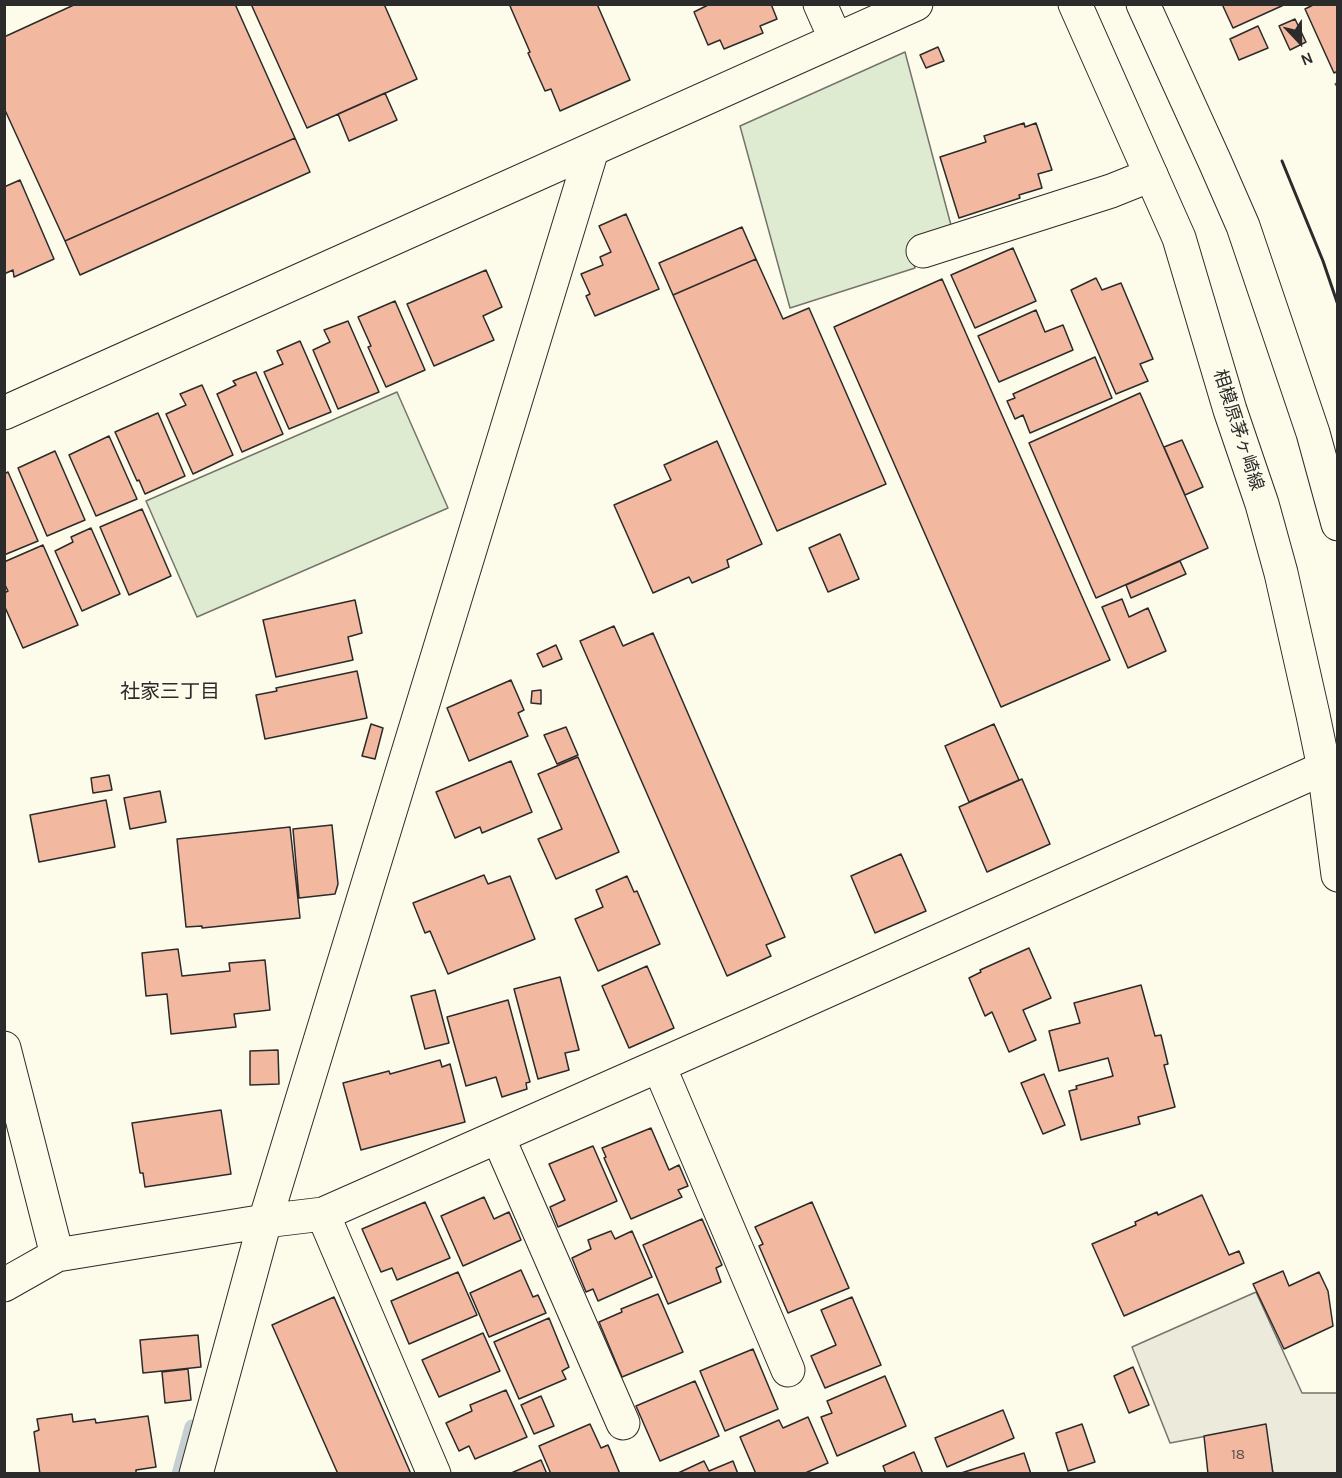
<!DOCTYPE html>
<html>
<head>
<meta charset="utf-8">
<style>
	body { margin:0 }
	#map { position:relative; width:1342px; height:1478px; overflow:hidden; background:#fdfbea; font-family:Karla,sans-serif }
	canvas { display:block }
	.frame { position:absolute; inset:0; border:6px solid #2b2b2b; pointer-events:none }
	.north { position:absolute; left:1270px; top:12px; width:60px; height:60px; -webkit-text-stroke:4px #fdfbea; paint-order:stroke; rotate:158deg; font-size:16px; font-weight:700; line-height:24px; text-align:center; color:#2b2b2b }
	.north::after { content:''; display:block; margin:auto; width:21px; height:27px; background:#2b2b2b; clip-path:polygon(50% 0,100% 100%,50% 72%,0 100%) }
</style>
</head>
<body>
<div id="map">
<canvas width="1342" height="1478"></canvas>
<div class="frame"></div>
<div class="north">N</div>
</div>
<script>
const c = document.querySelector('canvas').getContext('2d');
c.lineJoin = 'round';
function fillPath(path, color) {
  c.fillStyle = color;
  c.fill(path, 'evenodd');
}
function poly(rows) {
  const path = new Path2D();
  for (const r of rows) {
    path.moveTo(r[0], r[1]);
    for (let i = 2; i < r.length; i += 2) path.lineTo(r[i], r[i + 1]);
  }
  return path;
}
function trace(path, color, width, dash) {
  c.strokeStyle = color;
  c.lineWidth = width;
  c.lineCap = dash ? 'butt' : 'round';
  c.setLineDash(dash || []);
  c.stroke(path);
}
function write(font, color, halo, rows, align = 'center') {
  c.font = font + ' Karla,"Noto Sans JP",sans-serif';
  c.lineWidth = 4.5;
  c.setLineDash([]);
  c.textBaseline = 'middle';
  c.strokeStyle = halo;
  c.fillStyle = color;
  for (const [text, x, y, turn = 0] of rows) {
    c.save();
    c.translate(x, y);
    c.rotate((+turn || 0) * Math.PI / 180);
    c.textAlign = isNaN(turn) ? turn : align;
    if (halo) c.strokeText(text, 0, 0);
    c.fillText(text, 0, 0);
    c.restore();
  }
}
const green = poly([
	[905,52,952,229,909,244,915,268,790,308,740,126,905,52],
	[397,392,448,508,197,617,146,501,397,392]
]);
const parking = poly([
	[1256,1292,1302,1393,1337,1393,1337,1473,1273,1473,1265,1425,1170,1443,1132,1347,1256,1292]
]);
const stream = poly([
	[179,1474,192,1427]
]);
const building = poly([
	[76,4,235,4,295,138,65,241,4,108,4,37,76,4],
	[251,4,384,4,417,79,307,128,251,4],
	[514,4,597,4,630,80,560,111,551,89,545,91,528,53,530,52,510,6,514,4],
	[710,4,771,4,777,19,760,26,763,33,724,49,720,40,708,45,694,12,710,4],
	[1222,4,1286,4,1233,28,1222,4],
	[1315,4,1338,4,1338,71,1334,73,1305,9,1315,4],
	[1295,19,1306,42,1290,50,1279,26,1295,19],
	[1258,26,1268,48,1239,60,1230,39,1258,26],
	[938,47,944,61,926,68,920,55,938,47],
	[385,93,397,120,349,141,338,114,385,93],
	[1024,123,1025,127,1036,123,1052,170,1038,174,1042,188,1019,195,1020,198,959,218,940,157,986,142,984,136,1024,123],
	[295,138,310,172,80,275,65,241,295,138],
	[20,180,54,259,14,277,13,270,4,274,4,187,20,180],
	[626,214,659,289,595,316,586,296,590,294,581,274,603,265,600,257,611,252,599,226,626,214],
	[742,227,756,259,673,295,659,263,742,227],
	[1013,248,1036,301,975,328,951,275,1013,248],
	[756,259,783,319,809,308,886,484,777,531,673,295,756,259],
	[486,270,502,307,483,316,494,340,434,366,407,304,486,270],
	[1096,278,1102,290,1121,283,1153,359,1140,364,1148,381,1116,394,1071,290,1096,278],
	[942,279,1110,660,1001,707,834,327,942,279],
	[395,301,425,370,386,387,368,347,371,346,358,317,395,301],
	[1036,310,1045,332,1063,325,1073,350,999,382,978,336,1036,310],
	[348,321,379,392,338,409,313,350,330,342,324,330,348,321],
	[300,341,331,412,289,429,264,372,283,364,277,351,300,341],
	[1095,357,1112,398,1030,433,1023,415,1015,419,1007,401,1015,398,1013,394,1095,357],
	[256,372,283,434,242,452,217,394,236,385,233,381,256,372],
	[202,385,233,455,193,474,166,414,186,405,180,394,202,385],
	[1140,393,1208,548,1096,598,1029,443,1140,393],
	[158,413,185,476,145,494,139,480,137,481,115,432,158,413],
	[109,436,137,499,96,516,69,455,109,436],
	[1182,440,1203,487,1185,495,1164,447,1182,440],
	[717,441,762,544,727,560,729,567,692,583,689,577,653,593,614,505,671,480,664,465,717,441],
	[55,451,85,520,47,536,18,468,55,451],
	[8,472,38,541,4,555,4,474,8,472],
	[142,509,171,576,129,595,100,527,142,509],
	[91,528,120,594,82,611,55,551,73,542,71,537,91,528],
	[840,534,859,579,828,592,809,548,840,534],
	[43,545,78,625,23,648,4,605,4,593,8,591,4,583,4,562,43,545],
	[1180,561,1186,574,1131,598,1126,585,1180,561],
	[1122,599,1129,617,1148,608,1166,651,1128,668,1102,607,1122,599],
	[355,600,362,633,348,637,353,660,276,677,263,620,355,600],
	[614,626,623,646,653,633,785,937,766,945,771,956,727,976,580,641,614,626],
	[556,645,562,659,543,667,537,654,556,645],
	[357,671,367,718,265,739,256,695,277,691,276,688,357,671],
	[511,680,524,710,518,713,528,736,469,761,447,708,511,680],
	[541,690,541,704,531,703,532,691,541,690],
	[371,724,383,728,375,759,362,756,371,724],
	[994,724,1019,780,969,802,945,746,994,724],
	[566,727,578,755,557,764,544,735,566,727],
	[578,757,619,852,556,879,538,839,562,829,538,774,578,757],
	[511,761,532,812,482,833,480,827,455,838,436,792,511,761],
	[109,775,112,790,93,793,91,778,109,775],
	[1022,779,1050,844,987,872,959,807,1022,779],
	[160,791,166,822,130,829,124,798,160,791],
	[106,800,115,847,39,862,30,815,106,800],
	[332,825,338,884,335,894,299,898,293,829,332,825],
	[290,827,300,918,202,928,202,926,186,927,177,839,290,827],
	[901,854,926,911,875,933,851,876,901,854],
	[484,875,488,884,510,876,535,939,448,974,430,931,425,933,413,903,484,875],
	[627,876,634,892,637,891,660,944,598,971,575,919,603,907,596,890,627,876],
	[1029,948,1051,998,1023,1010,1036,1040,1009,1052,992,1012,985,1016,969,978,981,972,980,970,1029,948],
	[178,949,182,976,230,971,229,963,265,960,270,1010,234,1014,236,1027,171,1034,167,994,146,996,142,953,178,949],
	[647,966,674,1028,629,1048,602,986,647,966],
	[560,977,579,1050,565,1053,569,1070,538,1079,514,989,560,977],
	[1141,985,1155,1036,1161,1035,1168,1064,1164,1065,1175,1107,1138,1117,1140,1124,1081,1140,1069,1091,1077,1089,1076,1086,1113,1076,1108,1058,1059,1071,1049,1031,1080,1023,1074,1003,1141,985],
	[435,990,449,1043,425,1049,411,996,435,990],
	[508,1000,530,1082,526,1083,527,1089,502,1097,496,1077,466,1086,447,1017,508,1000],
	[278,1050,279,1084,250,1085,250,1051,278,1050],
	[440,1060,442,1067,450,1064,465,1122,361,1150,343,1083,389,1071,390,1074,440,1060],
	[1044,1074,1065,1125,1043,1134,1021,1083,1044,1074],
	[221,1110,231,1174,145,1187,143,1173,140,1173,132,1123,221,1110],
	[651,1128,669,1170,679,1165,688,1186,678,1190,682,1197,631,1219,604,1158,606,1157,602,1148,651,1128],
	[593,1146,617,1201,558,1227,550,1207,565,1200,549,1164,593,1146],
	[1202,1195,1229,1255,1239,1251,1244,1263,1124,1316,1092,1244,1136,1225,1135,1222,1157,1212,1158,1215,1202,1195],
	[484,1197,494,1219,509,1212,521,1240,463,1266,441,1216,484,1197],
	[425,1202,450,1258,397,1280,392,1268,381,1272,362,1229,425,1202],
	[812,1202,849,1288,788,1313,759,1246,763,1244,755,1227,812,1202],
	[702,1219,722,1265,716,1268,721,1282,668,1304,643,1245,702,1219],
	[611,1231,615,1239,632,1231,652,1277,598,1301,593,1289,586,1292,572,1258,591,1249,588,1240,611,1231],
	[521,1270,533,1297,538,1295,546,1313,489,1337,470,1293,521,1270],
	[1283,1271,1289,1286,1319,1272,1328,1291,1333,1326,1284,1349,1253,1284,1283,1271],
	[458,1272,477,1315,409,1344,391,1301,458,1272],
	[658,1294,683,1352,622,1377,599,1322,622,1312,621,1309,658,1294],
	[334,1297,411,1474,338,1474,272,1325,334,1297],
	[852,1297,881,1365,825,1388,811,1356,836,1345,821,1310,852,1297],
	[549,1318,569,1367,562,1371,566,1379,519,1399,494,1342,549,1318],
	[483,1333,500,1371,439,1397,422,1360,483,1333],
	[198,1335,201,1367,143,1373,140,1340,198,1335],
	[753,1349,778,1409,725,1431,700,1371,753,1349],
	[1133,1367,1149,1405,1129,1413,1114,1376,1133,1367],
	[188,1369,191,1400,165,1403,162,1372,188,1369],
	[885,1376,906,1426,837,1456,821,1417,832,1413,827,1401,885,1376],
	[695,1381,719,1436,660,1461,636,1406,695,1381],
	[506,1390,527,1437,475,1459,469,1446,459,1451,446,1423,472,1411,470,1405,506,1390],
	[541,1396,554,1426,534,1434,521,1405,541,1396],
	[1003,1410,1014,1438,947,1467,935,1438,1003,1410],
	[72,1414,73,1422,95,1419,96,1423,148,1416,156,1467,136,1470,136,1474,40,1474,34,1432,39,1430,37,1419,72,1414],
	[808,1417,828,1463,803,1474,756,1474,740,1437,779,1420,783,1428,808,1417],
	[590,1424,601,1448,608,1445,620,1474,551,1474,539,1446,590,1424],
	[1082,1424,1095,1462,1068,1471,1056,1433,1082,1424],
	[1266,1424,1273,1474,1208,1474,1204,1436,1266,1424],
	[914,1452,923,1474,886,1474,883,1466,914,1452],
	[1024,1453,1031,1474,958,1474,1024,1453],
	[541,1460,547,1474,509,1474,541,1460],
	[704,1461,709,1471,733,1461,738,1474,676,1474,704,1461]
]);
const minor = poly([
	[820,4,836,40],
	[923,251,1111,191,1151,175],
	[4,413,916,4],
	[4,1048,57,1255],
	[659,1066,788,1370],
	[498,1137,623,1423],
	[323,1214,434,1474],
	[4,1285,57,1255,265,1221,323,1214,753,1024,1324,768,1338,763],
	[196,1474,265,1221,592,150]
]);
const major = poly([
	[1075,4,1179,238,1230,410,1262,504,1281,573,1313,715,1324,768,1338,875],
	[1143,4,1215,162,1243,226,1313,433,1338,524]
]);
const hedge = poly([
	[1338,84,1335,86,1338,89]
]);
const wall = poly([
	[1282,161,1323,261,1338,305]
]);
const numberNames = [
	["18",1238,1455]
];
const streetNames = [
	["相模原茅ヶ崎線",1238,430,72]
];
const neighbourhoodNames = [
	["社家三丁目",170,692]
];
fillPath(green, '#deebd1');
trace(green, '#74746e', 1.5);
fillPath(parking, '#eceadb');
trace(parking, '#74746e', 1.5);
trace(stream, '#c7d0d0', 15);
fillPath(building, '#f2b8a0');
trace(building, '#2b2b2b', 1.5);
trace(minor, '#2b2b2b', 35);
trace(major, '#2b2b2b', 35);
trace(minor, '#fdfbea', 33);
trace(major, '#fdfbea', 33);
trace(hedge, '#34623c', 4.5, [3, 4.5]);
trace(wall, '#2b2b2b', 3);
write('15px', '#5d4e48', null, numberNames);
write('18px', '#2b2b2b', '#fdfbea', streetNames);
write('20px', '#2b2b2b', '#fdfbea', neighbourhoodNames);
</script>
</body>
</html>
